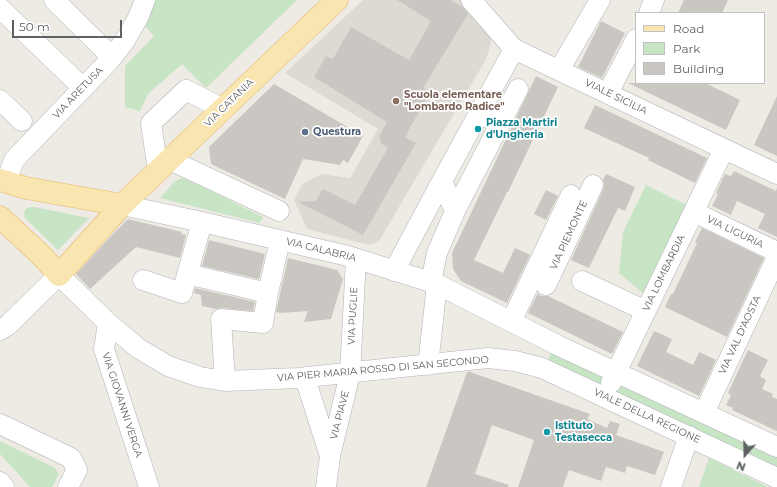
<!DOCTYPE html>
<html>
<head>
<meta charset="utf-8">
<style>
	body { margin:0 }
	#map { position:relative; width:777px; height:487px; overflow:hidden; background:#eeebe5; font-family:Montserrat,sans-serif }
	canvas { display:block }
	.legend { position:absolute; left:635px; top:12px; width:130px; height:72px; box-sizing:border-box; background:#fff; border:1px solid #bec0c1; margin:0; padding:5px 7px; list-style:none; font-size:12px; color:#5d6164 }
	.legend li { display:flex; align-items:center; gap:8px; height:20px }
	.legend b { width:20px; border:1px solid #bec0c1 }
	.north { position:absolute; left:725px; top:435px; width:40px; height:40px; -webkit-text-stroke:3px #fff; paint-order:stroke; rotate:200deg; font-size:11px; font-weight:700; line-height:16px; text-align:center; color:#5d6164 }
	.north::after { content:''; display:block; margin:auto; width:14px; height:18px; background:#5d6164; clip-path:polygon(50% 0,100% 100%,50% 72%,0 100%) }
	.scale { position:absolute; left:12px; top:20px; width:110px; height:18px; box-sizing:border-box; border:2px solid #5d6164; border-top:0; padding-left:5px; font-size:12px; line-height:14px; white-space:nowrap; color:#5d6164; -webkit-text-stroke:3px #fff; paint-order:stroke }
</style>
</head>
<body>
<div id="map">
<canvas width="777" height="487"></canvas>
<ul class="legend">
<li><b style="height:5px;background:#f9e5b0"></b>Road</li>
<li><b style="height:11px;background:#c7e4c4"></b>Park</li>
<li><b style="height:11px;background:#cac6c1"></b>Building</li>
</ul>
<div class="north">N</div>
<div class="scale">50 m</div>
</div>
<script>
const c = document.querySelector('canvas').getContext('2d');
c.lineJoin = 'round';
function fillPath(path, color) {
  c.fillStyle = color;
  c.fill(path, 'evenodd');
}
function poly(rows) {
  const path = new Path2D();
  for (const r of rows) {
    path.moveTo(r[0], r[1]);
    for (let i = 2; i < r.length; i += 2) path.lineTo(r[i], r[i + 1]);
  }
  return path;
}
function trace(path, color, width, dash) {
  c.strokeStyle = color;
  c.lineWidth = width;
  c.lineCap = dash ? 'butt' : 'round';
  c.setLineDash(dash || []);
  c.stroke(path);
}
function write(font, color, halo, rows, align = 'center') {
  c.font = font + ' Montserrat,sans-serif';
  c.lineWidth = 3.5;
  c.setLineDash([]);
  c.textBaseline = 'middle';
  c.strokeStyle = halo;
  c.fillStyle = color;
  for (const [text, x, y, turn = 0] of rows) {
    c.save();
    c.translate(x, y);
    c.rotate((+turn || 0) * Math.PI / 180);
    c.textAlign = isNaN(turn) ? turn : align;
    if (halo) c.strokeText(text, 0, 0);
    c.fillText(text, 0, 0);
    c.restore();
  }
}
const education = poly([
	[363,0,463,0,489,31,491,41,489,51,485,61,379,241,373,244,365,244,307,229,294,200,303,183,322,174,350,178,378,129,285,73]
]);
const green = poly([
	[154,0,297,0,206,88,182,64,148,94,140,111,125,107,125,66,154,36,143,24],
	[182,178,201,186,263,217,260,223,160,198,175,181],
	[646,185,687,205,645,295,619,273,623,232],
	[34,207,89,218,58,250,25,218,24,212,27,208],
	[552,351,777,449,777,478,550,372,549,357],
	[0,441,55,468,59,474,52,487,30,487,0,454],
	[709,458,768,487,699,487]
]);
const building = poly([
	[397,0,450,0,462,7,468,14,423,88,430,92,405,137,416,143,363,235,298,202,316,201,323,189,355,205,388,148,382,144,379,137,387,122,314,77,326,56,333,59,351,27,409,60,431,21],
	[684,0,728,0,722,13,678,13],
	[601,21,625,33,602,78,578,67],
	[536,76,558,87,508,192,507,192,474,260,503,273,515,248,530,255,507,303,461,281,453,269,452,253],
	[628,83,705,83,740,100,726,130],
	[274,84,363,136,348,163,343,160,340,165,303,159,285,199,211,164,209,147],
	[777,96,777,156,754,145],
	[595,105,707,158,695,183,648,160,649,158,584,128],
	[734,171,776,191,777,188,777,237,758,228,765,214,737,201,731,215,712,206,718,194,716,193,725,174,731,176],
	[606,174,635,187,625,211,618,208,589,268,571,260,603,190,604,184,603,180],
	[546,190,558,196,546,220,534,214],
	[128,219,182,232,181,234,186,235,180,258,136,247,90,289,76,274,112,235],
	[702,228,764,258,727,337,665,307,671,294,673,294,697,243,695,242],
	[209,240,265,254,259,279,202,266],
	[288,258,337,270,343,279,331,319,304,322,308,311,281,313,276,312],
	[195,288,255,302,253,311,222,308,216,309,202,306,201,295,194,293],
	[538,293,541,296,548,296,623,332,612,354,528,313],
	[654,331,672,339,666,352,693,365,699,352,716,360,699,396,637,366],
	[748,350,768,360,760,376,766,380,762,389,773,394,772,397,777,399,777,431,732,410,733,408,726,405,731,395,728,393],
	[467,372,470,372,590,414,587,419,607,428,610,421,620,424,616,435,664,452,655,475,627,466,625,473,606,467,601,481,569,470,563,487,518,487,534,440,492,425,475,474,509,485,508,487,426,487]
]);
const minor = poly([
	[54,0,112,57],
	[471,0,514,49,777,174],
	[0,8,83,88],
	[649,13,654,0],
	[559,70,600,0],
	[608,93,636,39],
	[0,100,22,121],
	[500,124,518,89],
	[170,160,279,211],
	[158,171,151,123,186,90,223,109],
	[6,182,14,160,109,61,124,42,138,18,145,0],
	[122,205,202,222,348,256,437,284,557,345,777,447],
	[455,211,500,124,479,113],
	[694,212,777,252],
	[394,271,442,181],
	[187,274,268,293,280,240],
	[143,280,182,293,202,222],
	[582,281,646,311],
	[431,282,437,253,455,211,442,181,514,49],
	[546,285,593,185],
	[511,322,571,195],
	[108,323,104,349,149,487],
	[0,330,8,325,59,275,108,323,138,348,168,366,200,377,225,381,298,378,488,358,515,361,542,368,777,478],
	[428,365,437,284],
	[305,378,330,456],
	[225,381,221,319,263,323,268,293],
	[611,383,724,149],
	[704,413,777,257],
	[0,424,71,458,77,470,68,487],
	[0,482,4,487],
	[326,487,330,456,350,374,356,259],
	[671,487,689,436]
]);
const major = poly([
	[0,180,26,188,122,205],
	[0,217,42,256,59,275,122,205,337,0]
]);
const markers = [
	[396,101,4,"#8d6e63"],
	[478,129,4,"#0f9aa8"],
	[305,132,4,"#5c6f8a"],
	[547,432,4,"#0f9aa8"]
];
const streetNames = [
	["VIA ARETUSA",78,93,-46],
	["VIALE SICILIA",616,97,26],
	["VIA CATANIA",229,103,-44],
	["VIA LIGURIA",735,232,26],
	["VIA PIEMONTE",569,235,-65],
	["VIA CALABRIA",321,250,14],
	["VIA LOMBARDIA",664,273,-64],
	["VIA PUGLIE",353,316,-87],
	["VIA VAL D'AOSTA",740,335,-65],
	["VIA PIER MARIA ROSSO DI SAN SECONDO",383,369,-5],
	["VIA GIOVANNI VERGA",122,405,72],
	["VIA PIAVE",340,415,-76],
	["VIALE DELLA REGIONE",647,416,25]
];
const educationNames = [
	["Scuola elementare",404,95],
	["\"Lombardo Radice\"",404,107]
];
const cultureNames = [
	["Piazza Martiri",486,123],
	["d'Ungheria",486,135],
	["Istituto",555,426],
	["Testasecca",555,438]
];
const serviceNames = [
	["Questura",313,132]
];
fillPath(education, '#dedad3');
fillPath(green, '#c7e4c4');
fillPath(building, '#cac6c1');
trace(minor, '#b0b3b6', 21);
trace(major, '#e6b566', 23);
trace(minor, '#fff', 20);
trace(major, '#f9e5b0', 22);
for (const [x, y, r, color] of markers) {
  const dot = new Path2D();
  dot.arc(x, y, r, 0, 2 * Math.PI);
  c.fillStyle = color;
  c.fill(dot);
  trace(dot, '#fff', 1.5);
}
write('10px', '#5d6164', '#fff', streetNames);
write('bold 10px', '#785e54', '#fff', educationNames, 'left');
write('bold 10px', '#0d838f', '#fff', cultureNames, 'left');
write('bold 10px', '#4e5e75', '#fff', serviceNames, 'left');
</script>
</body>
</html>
